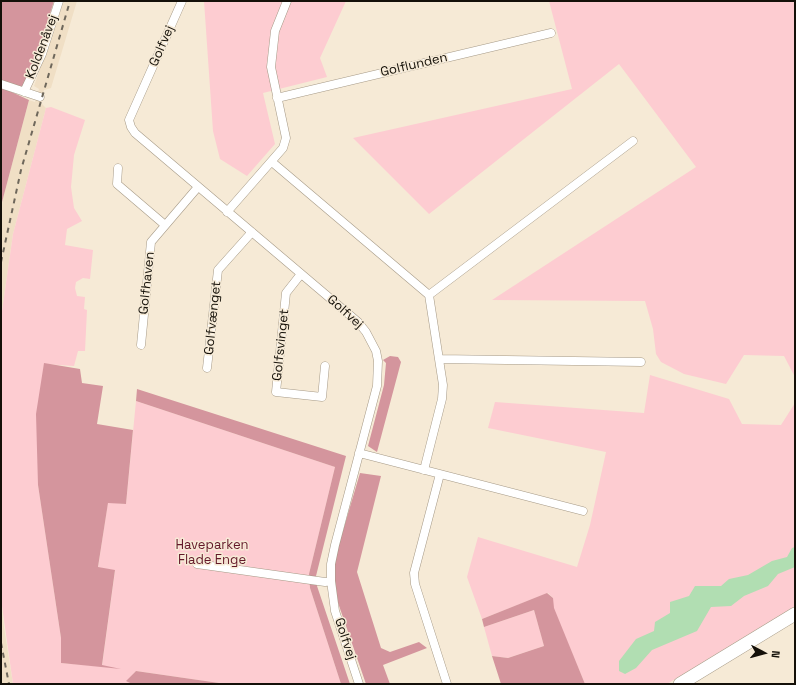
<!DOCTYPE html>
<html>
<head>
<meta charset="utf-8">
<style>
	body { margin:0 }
	#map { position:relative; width:796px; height:685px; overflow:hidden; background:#f6ead6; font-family:"Space Grotesk",sans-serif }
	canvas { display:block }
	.frame { position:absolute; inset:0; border:2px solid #141009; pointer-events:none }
	.north { position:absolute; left:744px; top:633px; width:40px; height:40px; -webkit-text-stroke:3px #f6ead6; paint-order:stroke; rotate:96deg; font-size:11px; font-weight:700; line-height:16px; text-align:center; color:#141009 }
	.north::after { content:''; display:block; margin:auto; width:14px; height:18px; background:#141009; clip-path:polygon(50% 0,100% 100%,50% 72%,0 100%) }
</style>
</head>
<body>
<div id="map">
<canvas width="796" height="685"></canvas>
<div class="frame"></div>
<div class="north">N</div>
</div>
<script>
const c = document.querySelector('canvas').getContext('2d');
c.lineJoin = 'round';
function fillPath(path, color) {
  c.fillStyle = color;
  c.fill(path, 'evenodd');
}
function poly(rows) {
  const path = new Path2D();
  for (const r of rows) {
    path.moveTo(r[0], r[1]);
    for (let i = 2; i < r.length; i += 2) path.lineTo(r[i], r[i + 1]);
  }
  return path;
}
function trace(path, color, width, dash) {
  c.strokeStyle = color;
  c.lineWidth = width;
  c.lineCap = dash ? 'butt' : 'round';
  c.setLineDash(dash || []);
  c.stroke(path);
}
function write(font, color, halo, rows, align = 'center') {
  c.font = font + ' "Space Grotesk",sans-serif';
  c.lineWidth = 3;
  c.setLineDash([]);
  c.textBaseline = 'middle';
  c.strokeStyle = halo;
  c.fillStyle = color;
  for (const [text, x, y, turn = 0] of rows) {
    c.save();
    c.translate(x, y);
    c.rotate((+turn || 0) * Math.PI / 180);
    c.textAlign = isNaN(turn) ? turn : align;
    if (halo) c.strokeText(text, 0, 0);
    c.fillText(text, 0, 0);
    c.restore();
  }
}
const built = poly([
	[64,1,77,1,51,88,44,90,41,103,46,108,13,234,1,318,1,206,29,100,35,102,39,89,34,86],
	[1,599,4,627,13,684,1,684]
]);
const green = poly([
	[204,1,346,1,320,58,327,77,263,93,275,144,247,176,220,159,213,131],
	[549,1,795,1,795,377,784,356,744,355,726,384,684,374,661,362,656,354,653,329,645,301,492,300,696,167,619,64,429,214,353,138,572,89],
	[51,107,85,120,74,155,71,187,74,208,82,221,67,229,65,245,93,250,90,279,83,278,76,282,75,288,77,296,85,297,84,309,87,310,85,351,78,351,74,366,44,364,38,485,61,638,61,663,112,667,102,666,115,571,98,568,108,502,126,504,136,401,335,467,309,574,310,588,341,684,226,684,136,671,127,681,132,684,13,684,1,599,1,318,13,234,46,108],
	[650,375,729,399,742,424,781,425,795,403,795,606,667,684,585,684,553,608,553,598,548,593,482,619,467,577,478,537,577,567,590,525,606,452,488,428,495,402,644,413],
	[534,610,544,646,508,658,492,656,484,627]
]);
const forest = poly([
	[1,1,54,1,38,52,25,85,20,88,1,81],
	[1,87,29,100,1,206],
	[390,356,398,357,401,362,377,452,368,446,384,385,386,363,383,360],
	[44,363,80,369,82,383,103,386,97,424,133,430,126,504,108,503,98,567,115,570,102,665,121,669,61,663,61,638,38,485,36,414],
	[137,389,346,456,316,576,317,586,350,684,341,684,310,588,309,574,335,467,136,401],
	[360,473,381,476,357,572,381,648,390,652,419,642,427,648,383,665,390,684,366,684,336,597,333,577,334,561],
	[547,593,553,598,554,608,585,684,501,684,492,656,508,658,544,646,534,610,484,627,482,619],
	[136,671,226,684,132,684,126,681]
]);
const water = poly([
	[795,547,795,567,778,574,768,586,744,596,731,606,711,607,697,631,652,650,636,668,625,674,619,671,619,661,636,639,654,631,655,622,670,613,670,602,689,596,695,586,721,586,729,579,748,575,772,561,787,557,792,548]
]);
const minor = poly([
	[182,1,129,120,131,127,135,133,358,322,366,332,376,351,378,361,377,386,335,545,331,564,331,581,335,611,359,684],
	[1,84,40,97],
	[24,92,42,54,59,1],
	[277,98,551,33],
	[272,162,429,295,443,385,442,399,424,470],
	[118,168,117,184,165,225],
	[227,212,283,148,286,138,271,67,275,31,287,1],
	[301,274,286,293,276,392,322,397,325,366],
	[429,295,633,141],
	[141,345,151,242,198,187],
	[439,359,641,362],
	[207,368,218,270,252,232],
	[359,453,583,511],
	[440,474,414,573,415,584,447,684],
	[197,564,325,582,331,581]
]);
const primary = poly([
	[680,684,795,614]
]);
const rail = poly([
	[1,262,21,170,70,1],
	[1,643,9,684]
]);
const streetNames = [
	["Golfvej",162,46,-66],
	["Koldenåvej",42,47,-69],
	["Golflunden",414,65,-13],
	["Golfhaven",147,283,-84],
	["Golfvej",345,312,42],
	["Golfvænget",213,318,-84],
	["Golfsvinget",281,345,-84],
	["Golfvej",345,639,72]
];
const parkNames = [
	["Haveparken",212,545],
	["Flade Enge",212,560]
];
fillPath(built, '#f0dfc5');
fillPath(green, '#fdccd1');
fillPath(forest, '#d4959d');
fillPath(water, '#b1deb2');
trace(minor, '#a69a87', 9);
trace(primary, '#a69a87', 14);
trace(minor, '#fff', 8);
trace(primary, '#fff', 13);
trace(rail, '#6e675b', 2, [5, 5]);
write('13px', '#141009', '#f6ead6', streetNames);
write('13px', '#631829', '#f6ead6', parkNames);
</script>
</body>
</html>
